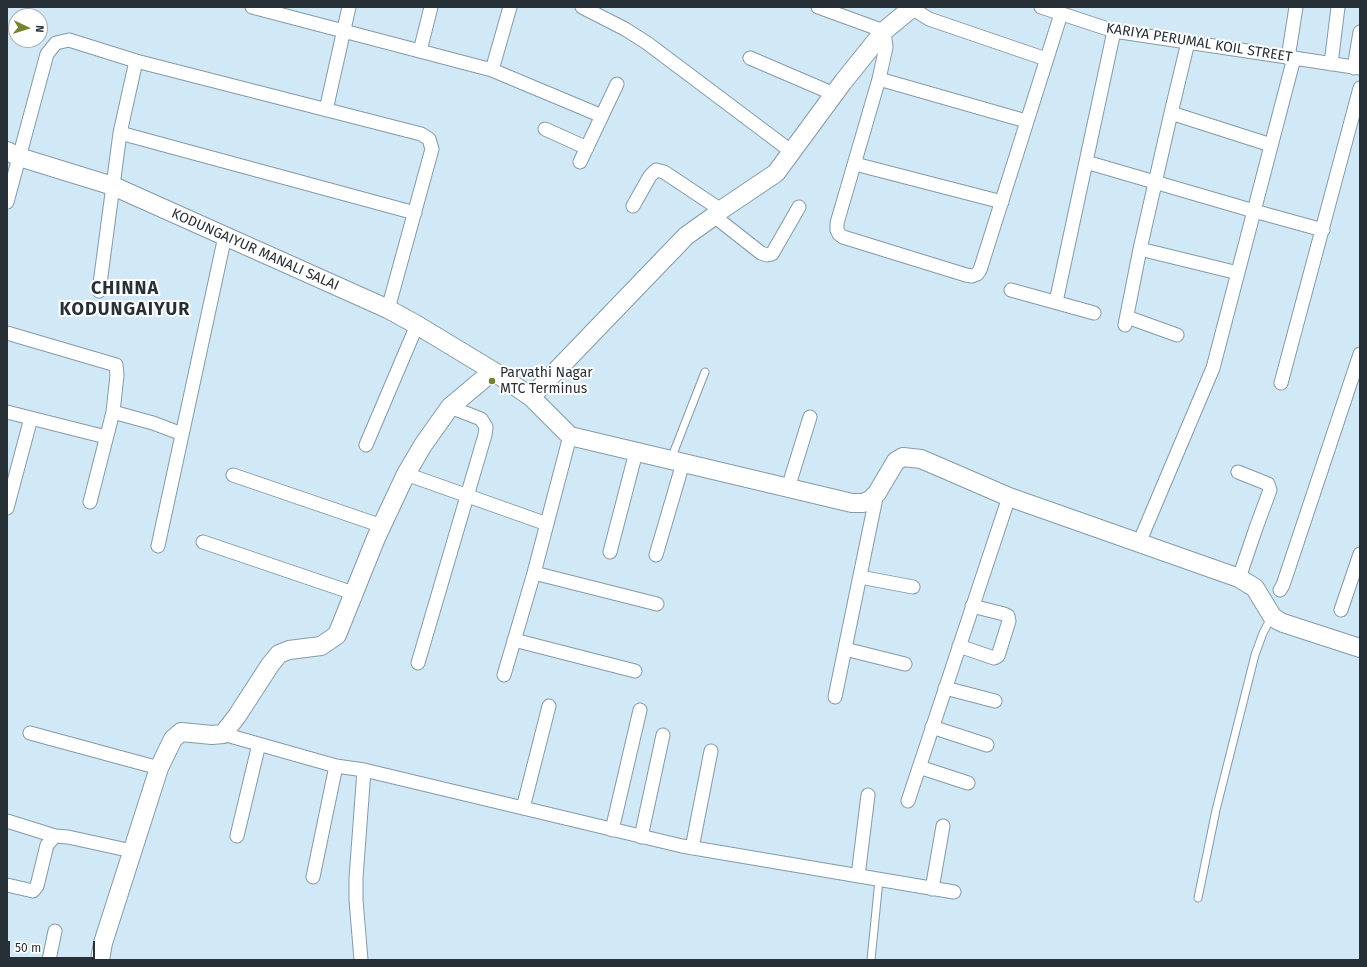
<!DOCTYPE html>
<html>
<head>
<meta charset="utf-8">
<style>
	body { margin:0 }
	#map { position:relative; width:1367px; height:967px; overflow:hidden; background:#d1e8f7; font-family:"Fira Sans",sans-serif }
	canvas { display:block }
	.frame { position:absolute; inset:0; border:8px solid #273036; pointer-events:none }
	.north { position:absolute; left:8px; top:8px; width:40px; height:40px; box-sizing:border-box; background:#fff; border:1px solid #a9acaf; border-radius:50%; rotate:94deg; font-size:11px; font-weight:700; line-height:16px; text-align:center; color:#273036 }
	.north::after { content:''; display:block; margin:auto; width:14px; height:18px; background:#758331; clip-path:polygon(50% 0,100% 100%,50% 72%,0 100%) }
	.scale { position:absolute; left:8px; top:941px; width:87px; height:18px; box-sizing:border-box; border:2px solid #273036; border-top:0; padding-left:5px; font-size:12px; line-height:14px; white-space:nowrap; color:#273036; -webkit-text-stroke:3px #fff; paint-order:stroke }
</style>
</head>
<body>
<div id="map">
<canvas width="1367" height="967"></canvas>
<div class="frame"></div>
<div class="north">N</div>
<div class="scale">50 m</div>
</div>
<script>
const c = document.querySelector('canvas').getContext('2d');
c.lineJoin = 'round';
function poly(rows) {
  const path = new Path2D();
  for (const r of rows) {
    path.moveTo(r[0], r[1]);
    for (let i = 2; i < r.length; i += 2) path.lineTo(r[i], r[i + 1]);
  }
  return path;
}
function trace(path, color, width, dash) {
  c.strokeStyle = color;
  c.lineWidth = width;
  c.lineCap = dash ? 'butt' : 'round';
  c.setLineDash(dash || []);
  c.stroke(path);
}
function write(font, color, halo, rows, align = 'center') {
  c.font = font + ' "Fira Sans",sans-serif';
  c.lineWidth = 4;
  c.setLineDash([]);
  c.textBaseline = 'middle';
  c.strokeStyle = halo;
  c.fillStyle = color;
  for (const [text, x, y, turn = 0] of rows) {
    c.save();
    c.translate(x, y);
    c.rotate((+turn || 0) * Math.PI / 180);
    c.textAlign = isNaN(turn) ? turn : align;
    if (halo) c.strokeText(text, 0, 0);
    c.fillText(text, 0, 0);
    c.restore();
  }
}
const lane = poly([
	[671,459,705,372],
	[1198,898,1216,810,1255,655,1263,633,1272,616],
	[871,960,879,880]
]);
const street = poly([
	[252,7,492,70,602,116],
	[582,7,625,29,647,43,792,152],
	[818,7,884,31,886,47,879,79,837,223,837,230,839,234,843,237,966,275,972,276,977,274,980,270,1061,14],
	[910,7,929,19,1046,59],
	[1041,7,1114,31,1360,68],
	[420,51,431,7],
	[750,58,834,94],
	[1288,58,1296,7],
	[1331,64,1338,7],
	[1354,68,1360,32],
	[492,70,510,7],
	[879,79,1026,121],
	[326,110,349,7],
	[1171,113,1271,145],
	[545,129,587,148],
	[120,133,415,213],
	[580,162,617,84],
	[1086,162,1254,211,1323,230],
	[855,164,1002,202],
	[7,202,47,54,56,43,69,40,136,61,421,134,429,139,432,149,388,309],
	[633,206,650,176,656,170,664,172,721,210],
	[714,216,761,253,767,255,772,254,799,207],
	[1140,249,1238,273],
	[1011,290,1094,313],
	[99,291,120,133,136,61],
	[1056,302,1114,31],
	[1127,317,1177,335],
	[1125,325,1140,249,1171,113,1188,42],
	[7,333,116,365,117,375,113,412,90,502],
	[1281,383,1360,88],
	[7,412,106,437],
	[113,412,153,423,182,434],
	[366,445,417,325],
	[1238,472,1268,484,1270,490,1256,528,1239,578],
	[406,474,547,524],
	[233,475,382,526],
	[788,488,810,417],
	[7,508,31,418],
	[203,542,353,593],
	[1139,543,1213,368,1294,58],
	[158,546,225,236],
	[610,552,636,452],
	[656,555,683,463],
	[534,573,657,604],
	[860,577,913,587],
	[1280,590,1283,585,1360,354],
	[1341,610,1360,554],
	[514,640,635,671],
	[959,646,994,658,998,656,999,653,1009,621,1008,616,1004,614,972,606],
	[845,649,905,664],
	[418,663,485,435,486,427,481,419,450,407],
	[504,675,534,573,570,436],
	[945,688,995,701],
	[835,697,877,493],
	[932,727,987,745],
	[30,733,159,768],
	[223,734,336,766,364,770,682,846,954,892],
	[919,767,968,783],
	[908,801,1009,497],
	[523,808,549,706],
	[7,821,55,836],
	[612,830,640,710],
	[237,836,259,744],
	[641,837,663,735],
	[692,848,711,751],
	[858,876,868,795],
	[313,877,336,766],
	[7,885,33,891,37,886,47,845,55,836,68,837,132,851],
	[932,889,943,826],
	[49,960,55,931],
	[361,960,356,900,356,878,364,770]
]);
const secondary = poly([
	[7,151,19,157,113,186,388,309,417,325,493,371,531,397,570,436,852,503,863,503,870,500,877,493,896,461,903,457,921,459,1009,497,1239,578,1255,588,1272,616,1277,620,1283,623,1360,648],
	[531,397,686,236,714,216,721,210,776,173,843,82,884,31,913,7],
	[100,960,103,943,159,768,173,739,181,732,212,735,223,734,237,716,270,665,279,654,289,650,321,646,337,635,376,538,406,474,423,445,450,407,493,371]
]);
const markers = [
	[492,381,4,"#758331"]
];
const streetNames = [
	["KARIYA PERUMAL KOIL STREET",1199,43,9],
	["KODUNGAIYUR MANALI SALAI",255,250,24]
];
const poiNames = [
	["Parvathi Nagar",500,373],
	["MTC Terminus",500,389]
];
const districtNames = [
	["CHINNA",125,289],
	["KODUNGAIYUR",125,310]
];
trace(lane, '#859aa8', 9);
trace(street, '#859aa8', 15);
trace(secondary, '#859aa8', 20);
trace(lane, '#fff', 7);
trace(street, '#fff', 13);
trace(secondary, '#fff', 18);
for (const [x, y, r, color] of markers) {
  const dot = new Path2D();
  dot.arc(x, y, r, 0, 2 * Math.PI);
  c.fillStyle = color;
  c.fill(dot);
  trace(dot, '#fff', 1.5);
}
write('14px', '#273036', '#fff', streetNames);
write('14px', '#273036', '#fff', poiNames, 'left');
c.letterSpacing = '1px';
write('bold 18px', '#273036', '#fff', districtNames);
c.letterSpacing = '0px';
</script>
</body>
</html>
